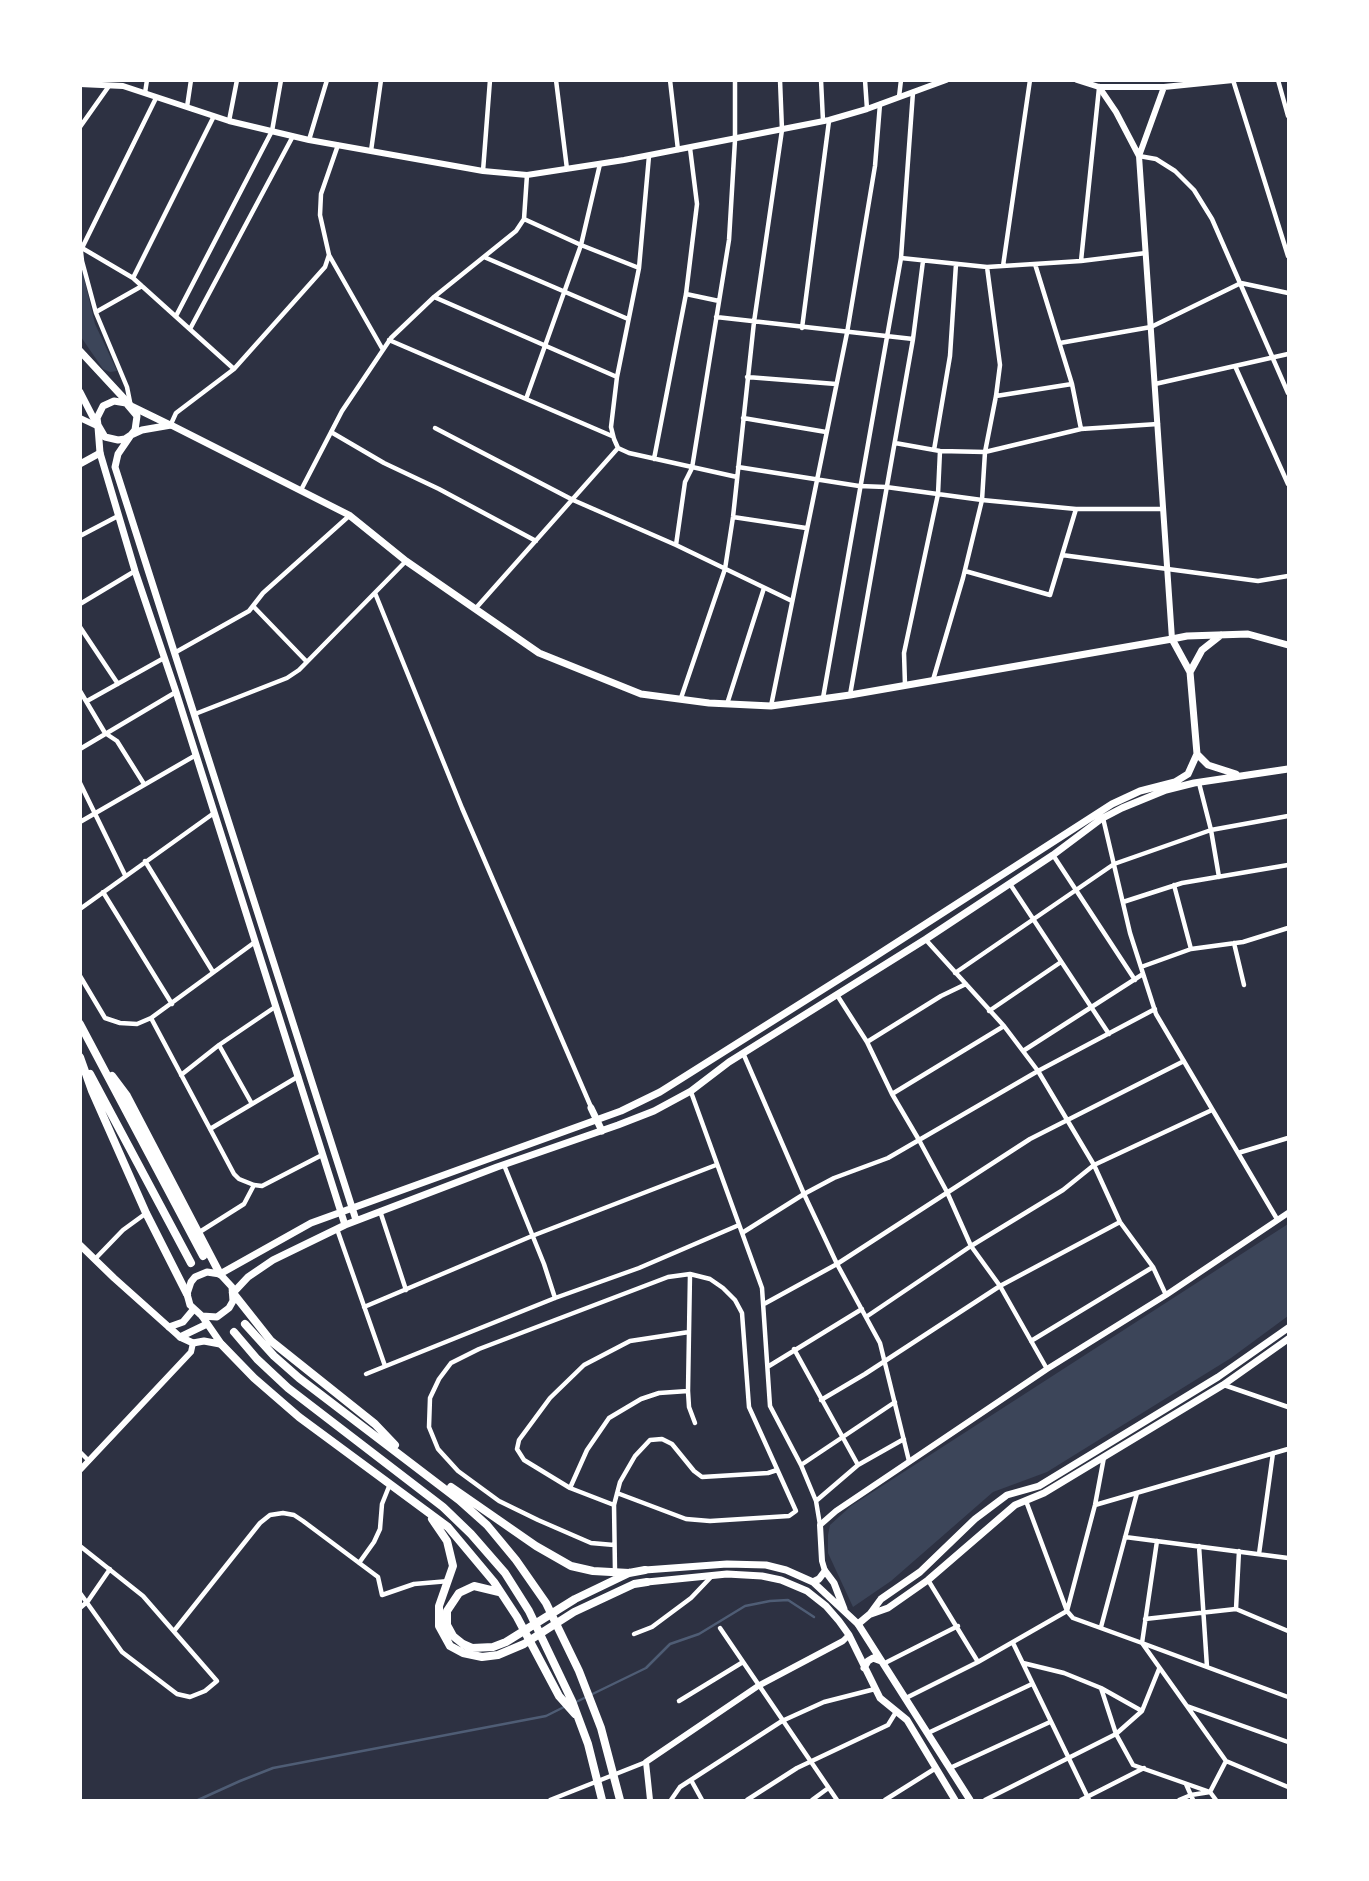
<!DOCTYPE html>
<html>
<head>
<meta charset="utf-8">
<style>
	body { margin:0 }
	#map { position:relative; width:1369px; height:1881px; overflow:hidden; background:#2d3142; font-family:"Golos Text",sans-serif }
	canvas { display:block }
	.frame { position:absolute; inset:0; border:82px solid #fff; pointer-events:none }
</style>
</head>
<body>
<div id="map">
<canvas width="1369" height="1881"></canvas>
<div class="frame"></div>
</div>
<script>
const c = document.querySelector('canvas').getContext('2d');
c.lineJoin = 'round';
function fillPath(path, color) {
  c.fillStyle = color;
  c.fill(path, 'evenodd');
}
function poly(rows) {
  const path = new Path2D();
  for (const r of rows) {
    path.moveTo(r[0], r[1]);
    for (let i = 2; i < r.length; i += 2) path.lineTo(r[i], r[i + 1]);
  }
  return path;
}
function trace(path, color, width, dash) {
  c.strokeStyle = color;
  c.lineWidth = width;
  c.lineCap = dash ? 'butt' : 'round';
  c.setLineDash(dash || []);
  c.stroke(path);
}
const green = poly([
	[81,265,95,324,117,371,110,372,103,369,81,337],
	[1288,1224,1288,1316,1231,1358,1047,1472,993,1492,891,1581,853,1607,828,1553,828,1535,830,1525,851,1506]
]);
const stream = poly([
	[574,1703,646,1668,670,1644,699,1634,745,1606,770,1601,788,1600,814,1617],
	[198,1800,240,1781,273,1768,546,1716,564,1707]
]);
const minor = poly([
	[556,80,567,169],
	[670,80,678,150],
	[735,80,735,140,729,240,692,468,685,482,676,545,792,601],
	[821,80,823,121],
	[865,80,867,109],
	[1233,80,1288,256],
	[1278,80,1288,116],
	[145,93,147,80],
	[899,97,901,80],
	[187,107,191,80],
	[229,121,237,80],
	[80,127,109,86],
	[309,140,327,80],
	[371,151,381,80],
	[649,156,639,268,617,377,611,427,614,439,618,448,629,453,737,477],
	[1139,156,1156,159,1175,171,1194,190,1212,219,1288,393],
	[483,171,490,80],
	[524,219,581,245,639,268],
	[80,243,82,261,96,313,127,387,130,402],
	[82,248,133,278,234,369],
	[82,248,156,98],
	[329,255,383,350],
	[484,257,628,319],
	[901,258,987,267,1081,261,1146,253],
	[1081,261,1099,88],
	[1035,264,1072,384,1081,429],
	[1003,266,1030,80],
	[133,278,214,116],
	[686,294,719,301],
	[434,297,617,377],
	[96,312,142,286],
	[176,316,272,131,281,80],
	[716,317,913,339],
	[802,328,829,121],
	[190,329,293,136],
	[389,340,612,436],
	[1060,343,1151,327,1241,283,1288,293],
	[1235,366,1288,484],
	[747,377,836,384],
	[1155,384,1288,354],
	[996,396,1072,384],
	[526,399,581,245,600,164],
	[743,418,826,432],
	[171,424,176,413,234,369,325,267,329,255,320,215,321,194,338,145],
	[435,428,573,500,676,545],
	[331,432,384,463,439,489,536,541],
	[895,443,940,451,985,452,1081,429,1158,424],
	[934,450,950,356,956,264],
	[654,459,686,294,697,204,690,148],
	[738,467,859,486,886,487,982,500,1076,509,1163,509],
	[301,490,342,411,391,338,434,297,516,231,524,219,527,175],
	[733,517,806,528],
	[80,536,118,516],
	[1062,555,1258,581,1288,576],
	[965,571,1050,595,1076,509],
	[375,593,462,808,591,1107],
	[80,604,135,571],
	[253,606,307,662],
	[476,608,618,448],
	[80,627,118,684],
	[176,652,249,611,263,593,349,516],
	[933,680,963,578,982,500,985,452,996,396,1000,365,987,267],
	[905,685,904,653,938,494,940,451],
	[80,691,105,733,117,741,144,784],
	[850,695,913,339,923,261],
	[681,698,725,569,733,517,754,322,782,130,780,80],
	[823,698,901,258,913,92],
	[87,701,164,658],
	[727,704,764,588],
	[771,706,847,333,875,166,880,104],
	[195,714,287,678,299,670,406,561],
	[80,749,176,692],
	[80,783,125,875],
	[1199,783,1211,830,1219,877],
	[1103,818,1130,933,1156,1014,1277,1219],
	[80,822,196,755],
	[1053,855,1135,980],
	[145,861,213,972],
	[1010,884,1109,1034],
	[1174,885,1191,949],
	[103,892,172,1004],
	[1123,902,1182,883,1288,865],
	[80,909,214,813],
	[926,940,1004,1026,1038,1071,1094,1165,1120,1222,1153,1267,1166,1295],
	[1234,943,1244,985],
	[1141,967,1191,949,1243,942,1288,928],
	[955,973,1114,864,1211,830,1288,816],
	[80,976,105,1018,120,1023,137,1024,151,1018,255,942],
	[837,995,867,1042,892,1094,919,1140,947,1192,971,1246,1000,1286,1047,1369],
	[989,1011,1061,962],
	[151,1018,234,1174,239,1179,254,1185,262,1186,322,1155],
	[867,1042,941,996,966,984],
	[219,1045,252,1104],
	[1023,1051,1143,974],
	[743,1053,804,1194,837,1264,880,1343,909,1461],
	[181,1075,219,1045,275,1007],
	[691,1092,762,1288,770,1406,801,1465,816,1501,820,1525],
	[892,1094,1004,1026],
	[210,1129,299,1076],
	[1238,1153,1288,1138],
	[504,1165,544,1264,555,1298],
	[380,1211,406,1290],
	[337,1229,385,1366],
	[198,1233,244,1204,254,1185],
	[742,1233,804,1194,834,1178,888,1158,1038,1071,1155,1009],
	[95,1259,123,1230,145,1214],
	[690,1274,688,1391,689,1407,695,1423],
	[764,1304,837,1264,1030,1139,1184,1061],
	[364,1307,532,1236,716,1165],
	[866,1317,971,1246,1063,1190,1094,1165,1212,1110],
	[1031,1341,1153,1267],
	[794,1349,858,1465],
	[769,1366,862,1309],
	[366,1374,555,1298,639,1268,739,1225],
	[1224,1385,1288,1407],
	[821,1400,865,1374,1000,1286,1120,1222],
	[80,1452,89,1461],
	[801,1465,895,1402],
	[570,1488,587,1450,609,1418,641,1399,659,1393,688,1391],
	[816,1501,858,1465,904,1439],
	[1026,1501,1067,1611,1073,1618,1142,1643,1226,1761,1210,1792,1191,1795,1179,1800],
	[614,1505,570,1488,524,1460,517,1449,519,1440,550,1398,584,1365,630,1341,689,1332],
	[1095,1505,1288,1449],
	[1125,1537,1288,1558],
	[1157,1541,1142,1643,1288,1697],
	[614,1545,591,1543,538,1520,499,1501,458,1471,438,1449,429,1427,430,1398,439,1379,451,1363,479,1349,668,1277,690,1274,710,1279,723,1288,735,1300,742,1313,749,1407,796,1511,789,1516,710,1521,686,1519,617,1493],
	[80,1546,143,1596,217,1681,205,1691,190,1697,177,1694,122,1652,80,1593],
	[1199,1546,1207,1667],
	[1259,1554,1273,1453],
	[359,1563,374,1542,380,1529,382,1504,390,1484],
	[615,1571,614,1505,620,1482,635,1456,650,1440,662,1439,672,1444,694,1471,702,1477,768,1473,777,1470],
	[928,1580,978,1662],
	[80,1608,88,1601,110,1569],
	[1236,1609,1239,1551],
	[1145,1619,1236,1609,1288,1631],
	[1101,1627,1137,1493],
	[720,1628,837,1800],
	[174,1631,260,1523,270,1515,283,1513,294,1515,303,1521,378,1577,382,1595,414,1584,449,1581],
	[634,1634,652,1627,691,1598,711,1577],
	[1013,1643,1089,1800],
	[885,1663,958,1626],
	[1023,1663,1064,1673,1101,1688,1142,1711],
	[1101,1688,1116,1734,1142,1711,1159,1669],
	[906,1698,978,1662,1067,1611,1095,1505,1104,1457],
	[679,1701,743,1662],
	[1187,1706,1288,1742],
	[928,1733,1032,1684],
	[1226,1761,1288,1787],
	[950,1768,1050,1722],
	[691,1780,702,1800],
	[1186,1784,1193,1800],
	[550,1800,646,1762],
	[671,1800,680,1787,782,1721,824,1702,875,1689],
	[747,1800,797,1768,888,1725,896,1712],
	[812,1800,827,1789],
	[885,1800,936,1768],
	[985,1800,1116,1734,1133,1765,1210,1792,1216,1800],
	[1081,1800,1144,1768]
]);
const tertiary = poly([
	[1077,80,1099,87,1164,87,1233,80],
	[80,84,123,86,229,121,309,140,483,171,527,175,624,160,829,120,867,109,946,80],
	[1099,87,1116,112,1139,156],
	[1164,87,1139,156,1172,639],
	[80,418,97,426],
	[80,1470,191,1352,193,1343],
	[825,1571,822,1561,820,1525,836,1511,1047,1369,1166,1295,1288,1213],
	[650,1800,646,1762,758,1686,843,1641,849,1635]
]);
const secondary = poly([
	[171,425,349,515,406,561,539,653,641,694,709,703,771,706,850,695,1172,639],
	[80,464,100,453],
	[80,1245,114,1278,180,1337,193,1343],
	[871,1614,888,1608,928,1580,1015,1505,1044,1493,1223,1385,1288,1339],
	[858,1624,870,1614,881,1599,920,1572,975,1519,1007,1495,1039,1486,1218,1377,1288,1328]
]);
const primary = poly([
	[80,351,131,406,170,425],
	[80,392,98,427,100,453,135,571,176,692,345,1225],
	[171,425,142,430,131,435,125,439,118,440,105,437,98,425,97,418,103,406,114,401,126,403,137,416,135,430,131,435,118,454,115,467,356,1220],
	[1190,672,1202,650,1221,635],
	[1197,754,1208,765,1236,774],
	[591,1108,602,1131],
	[220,1274,311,1223,621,1111,660,1092,868,961,1112,804,1140,791,1175,782,1188,774,1197,754,1190,672,1172,639,1187,636,1248,634,1288,645],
	[233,1293,248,1277,273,1260,345,1225,497,1167,618,1125,654,1111,691,1091,729,1062,926,939,1053,855,1101,819,1122,808,1166,790,1194,783,1288,769],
	[202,1316,217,1317,229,1308,233,1301,232,1287,220,1274,207,1272,195,1277,191,1282,187,1294,190,1305,202,1316,222,1345],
	[169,1327,183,1322,193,1310],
	[180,1337,207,1324],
	[193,1343,204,1341,220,1344],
	[645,1570,727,1564,766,1565,786,1570,813,1582,858,1624,970,1800],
	[647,1582,727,1574,762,1576,781,1580,807,1591,826,1606,839,1621,849,1635,880,1698,907,1720,955,1800],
	[813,1582,819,1579,825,1571,834,1583,844,1609],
	[864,1668,868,1661,873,1658,881,1661]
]);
const trunk = poly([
	[80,1024,203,1256],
	[80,1057,92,1091,146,1213,187,1294],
	[90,1074,191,1263],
	[112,1076,127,1096,220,1274],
	[233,1293,271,1341,375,1424,395,1445],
	[245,1324,274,1356,299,1378,459,1500,487,1525,516,1560,546,1603,579,1671,601,1728,620,1800],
	[234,1332,257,1359,288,1388,443,1507,471,1534,505,1573,529,1611,572,1701,588,1744,602,1800],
	[222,1345,254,1378,299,1417,448,1527,494,1582,517,1617,559,1696,575,1714],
	[451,1487,536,1546,571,1566,593,1571,629,1573,645,1570],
	[432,1519,447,1541,453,1566,439,1606,439,1626,450,1646,463,1653,482,1657,498,1655,524,1644,574,1612,634,1584,647,1582],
	[499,1592,474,1586,459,1593,447,1611,447,1625,453,1636,463,1644,472,1648,493,1647,506,1642,575,1599,629,1573]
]);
fillPath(green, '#3c4559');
trace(stream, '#4f5d75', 2.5);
trace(minor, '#fff', 4.5);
trace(tertiary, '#fff', 6);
trace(secondary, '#fff', 7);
trace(primary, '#fff', 7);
trace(trunk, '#fff', 8);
</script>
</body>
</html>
